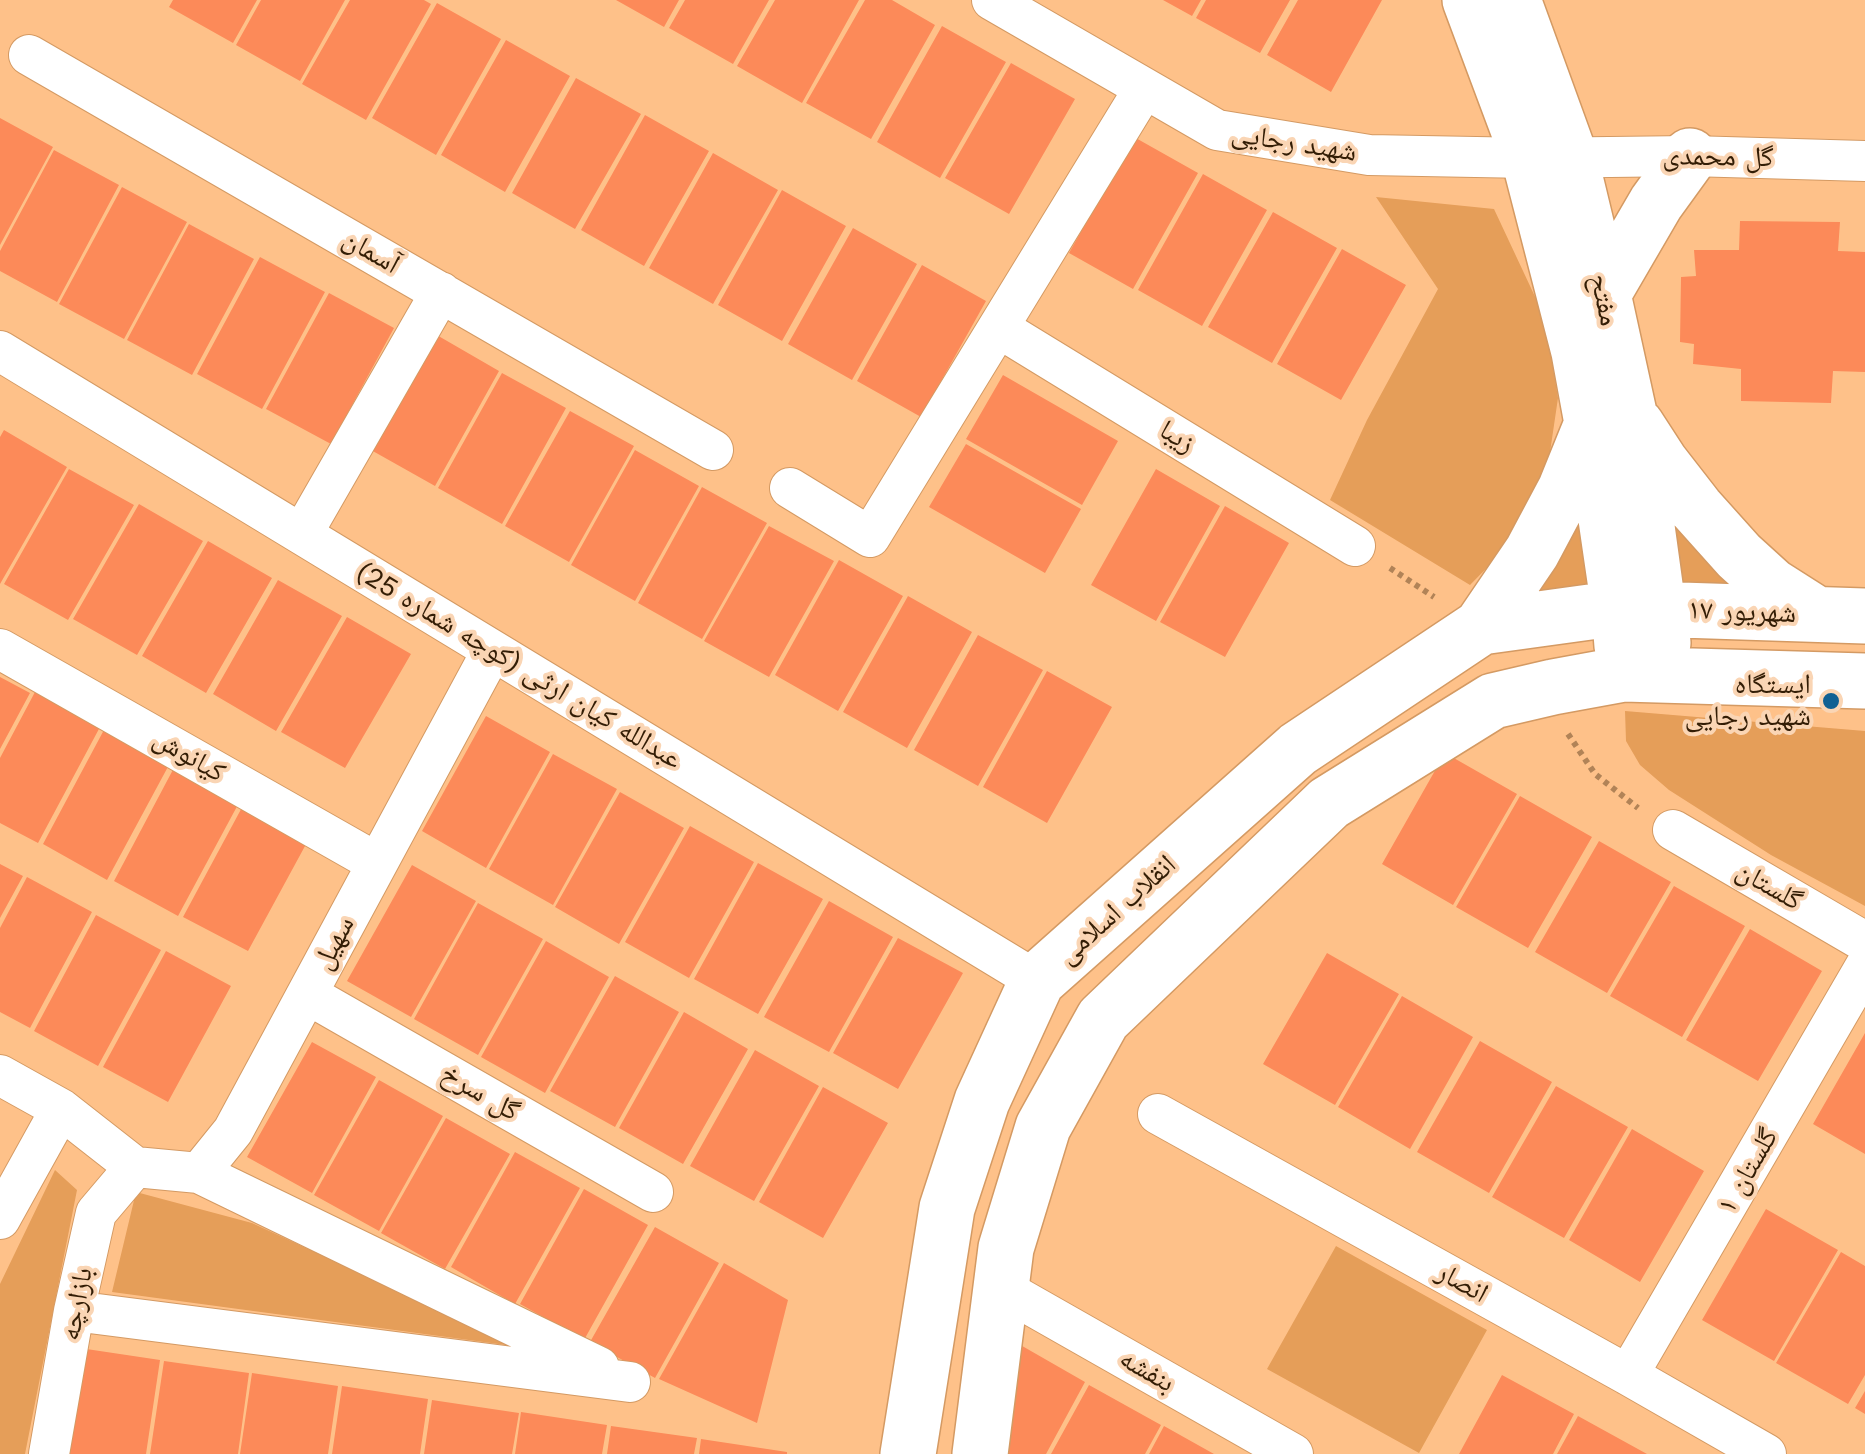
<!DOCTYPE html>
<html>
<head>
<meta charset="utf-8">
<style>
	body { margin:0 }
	canvas { display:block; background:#fec189 }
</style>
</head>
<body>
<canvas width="1865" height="1454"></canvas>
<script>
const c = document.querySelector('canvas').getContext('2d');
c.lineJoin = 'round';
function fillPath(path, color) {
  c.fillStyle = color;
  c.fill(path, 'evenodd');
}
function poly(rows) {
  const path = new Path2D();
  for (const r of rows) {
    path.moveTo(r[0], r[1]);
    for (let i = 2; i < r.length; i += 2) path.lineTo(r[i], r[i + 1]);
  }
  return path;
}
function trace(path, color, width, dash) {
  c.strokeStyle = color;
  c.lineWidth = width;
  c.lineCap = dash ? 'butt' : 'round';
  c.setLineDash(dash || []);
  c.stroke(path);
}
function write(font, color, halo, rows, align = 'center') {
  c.font = font + ' "Work Sans","Noto Naskh Arabic",sans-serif';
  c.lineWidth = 8;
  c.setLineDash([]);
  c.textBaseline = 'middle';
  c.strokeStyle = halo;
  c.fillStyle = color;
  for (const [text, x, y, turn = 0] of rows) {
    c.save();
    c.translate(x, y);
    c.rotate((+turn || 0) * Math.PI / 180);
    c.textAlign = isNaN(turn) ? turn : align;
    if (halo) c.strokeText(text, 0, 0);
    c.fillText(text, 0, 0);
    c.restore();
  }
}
const green = poly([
	[1376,197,1494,209,1545,318,1558,398,1549,459,1521,533,1470,585,1330,500,1367,420,1438,289],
	[1658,474,1761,599,1671,592],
	[1583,478,1598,589,1519,600],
	[1625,711,1865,731,1865,906,1771,855,1669,790,1640,765,1626,741],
	[55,1170,77,1190,25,1454,0,1454,0,1284],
	[136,1192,252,1223,521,1347,112,1292],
	[1336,1246,1487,1330,1419,1453,1267,1369]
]);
const building = poly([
	[173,0,257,0,233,43,169,7],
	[261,0,345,0,300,81,236,45],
	[350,0,424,0,431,4,366,120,302,84],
	[616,0,679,0,664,27],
	[685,0,769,0,733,64,669,28],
	[775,0,859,0,802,103,737,66],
	[865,0,892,0,935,25,871,139,806,103],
	[1163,0,1201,0,1192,16],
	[1206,0,1290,0,1260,53,1196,18],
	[1298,0,1382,0,1331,92,1267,55],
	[437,3,501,39,436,155,372,118],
	[942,26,1006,62,940,178,877,142],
	[506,40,570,76,505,192,441,155],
	[1011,63,1075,99,1009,214,945,178],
	[576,78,641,114,575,229,512,193],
	[645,115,709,151,644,266,581,230],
	[0,118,53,147,0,245],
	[1134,137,1198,173,1133,289,1069,253],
	[54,150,119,185,57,302,0,271,0,251],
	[713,153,778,190,713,304,649,268],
	[1203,174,1267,210,1202,326,1138,290],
	[122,187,187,222,124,339,59,304],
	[782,190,846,226,782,341,718,305],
	[1273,212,1337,248,1272,363,1208,327],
	[1740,221,1840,222,1838,251,1865,252,1865,372,1833,371,1831,403,1741,401,1741,369,1693,364,1694,344,1680,342,1681,277,1696,276,1694,250,1739,250],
	[189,224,254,259,192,375,127,340],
	[853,228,917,264,852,380,788,344],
	[1342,249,1406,285,1341,400,1277,364],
	[260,257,325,292,262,409,197,374],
	[922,265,986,301,921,417,857,381],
	[329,293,394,328,331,444,266,409],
	[435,334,499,371,435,486,371,450],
	[502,373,566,408,502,524,438,488],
	[1003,375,1118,441,1082,505,966,439],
	[570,411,634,446,569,562,505,526],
	[4,430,67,467,0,584,0,437],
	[966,444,1081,509,1045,573,929,507],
	[635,450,699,486,635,601,571,565],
	[69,469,134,505,68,620,4,584],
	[1156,469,1220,506,1156,621,1091,585],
	[702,487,767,523,702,639,638,603],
	[139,504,203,541,137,655,73,619],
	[1225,506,1289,543,1225,657,1160,622],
	[769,526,834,561,769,677,704,641],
	[208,541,272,578,206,693,142,656],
	[839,560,903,596,838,711,775,675],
	[278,580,342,616,276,731,213,694],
	[908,596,972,632,907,748,843,712],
	[347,617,411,654,345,768,281,732],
	[978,635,1043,670,978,786,914,750],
	[1047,671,1112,707,1047,823,983,787],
	[0,677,30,693,0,749],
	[35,692,100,727,38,843,0,823,0,758],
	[486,716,550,752,486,868,422,831],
	[105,728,170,763,107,880,43,844],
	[1445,753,1517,794,1453,905,1382,864],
	[553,754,617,789,553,905,489,869],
	[176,764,241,799,178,916,114,881],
	[620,792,684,828,619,944,555,907],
	[1520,796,1592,837,1528,948,1456,907],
	[246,800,311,835,248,951,183,917],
	[690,826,754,862,689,978,625,942],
	[1599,841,1671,882,1607,993,1535,952],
	[758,863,823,899,758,1014,694,979],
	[0,864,23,876,0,918],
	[412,865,476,901,411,1017,347,981],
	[27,877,92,912,30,1028,0,1012,0,928],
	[1674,886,1745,926,1682,1037,1610,996],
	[829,901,893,937,829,1052,764,1017],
	[478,903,543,939,478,1055,414,1019],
	[96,915,161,950,98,1066,34,1031],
	[1750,929,1822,971,1758,1081,1686,1040],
	[898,938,963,973,898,1089,833,1053],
	[546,941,609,977,545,1093,481,1057],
	[166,951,231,986,168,1102,103,1067],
	[1327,953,1399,994,1335,1105,1263,1064],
	[615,976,679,1012,615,1127,550,1091],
	[1402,996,1473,1037,1410,1149,1338,1107],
	[684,1012,748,1049,683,1164,619,1128],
	[1865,1033,1865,1154,1813,1124],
	[1480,1041,1552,1082,1489,1193,1417,1152],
	[312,1042,376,1077,312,1193,247,1157],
	[755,1050,819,1086,754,1201,690,1166],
	[379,1080,443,1116,379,1231,314,1195],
	[1556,1086,1628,1127,1564,1238,1492,1197],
	[823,1087,888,1123,823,1238,759,1202],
	[446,1118,510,1154,445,1269,381,1233],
	[1632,1129,1704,1171,1640,1282,1569,1240],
	[515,1152,580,1188,515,1304,451,1267],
	[584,1189,648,1225,584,1340,520,1304],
	[1766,1209,1838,1250,1774,1361,1702,1320],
	[655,1227,719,1263,655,1378,590,1342],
	[1841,1252,1865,1266,1865,1375,1848,1404,1776,1363],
	[724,1263,788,1300,757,1423,659,1379],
	[1010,1339,1085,1382,1046,1454,989,1454],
	[73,1347,160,1360,146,1454,58,1454],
	[164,1361,249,1373,238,1454,150,1454],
	[252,1373,338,1386,328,1454,240,1454],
	[1502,1375,1574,1414,1553,1454,1459,1454],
	[1089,1385,1161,1425,1145,1454,1051,1454],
	[342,1386,428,1399,420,1454,332,1454],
	[1865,1391,1865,1414,1855,1408],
	[432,1400,519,1413,512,1454,424,1454],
	[521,1412,607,1425,602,1454,515,1454],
	[1578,1416,1647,1454,1557,1454],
	[611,1426,697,1438,694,1454,607,1454],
	[1164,1426,1214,1454,1149,1454],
	[701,1439,787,1452,787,1454,699,1454]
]);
const path = poly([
	[1390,568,1434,597],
	[1568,734,1595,774,1638,808]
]);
const street = poly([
	[992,0,1217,130,1369,155,1529,158,1690,156,1865,161],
	[29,55,713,450],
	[999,328,1355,546],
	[0,351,1037,981],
	[790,488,870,537,1144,89],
	[302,534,441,292],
	[0,649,377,863],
	[1673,830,1865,942],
	[307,994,653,1192],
	[0,1075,61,1109,135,1167],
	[1158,1114,1628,1375,1766,1454],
	[135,1167,199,1173,233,1131,492,651],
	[199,1173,599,1367],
	[0,1219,61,1109],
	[1001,1288,1293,1454],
	[74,1311,630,1382],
	[1628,1375,1865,967],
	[49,1454,74,1311,96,1213,135,1167]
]);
const secondary = poly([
	[1470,0,1529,158,1579,352,1592,423,1619,608,1622,646],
	[1513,0,1570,157,1603,294,1629,413,1642,490,1663,643],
	[1603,294,1656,203,1690,156],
	[1637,426,1661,463,1696,508,1739,556,1772,586,1816,614],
	[1481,627,1532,552,1565,490,1591,426],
	[908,1454,947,1208,982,1101,1037,981,1298,749,1481,627,1619,608,1865,616],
	[980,1454,1006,1248,1043,1127,1103,1019,1329,803,1493,701,1553,687,1624,674,1865,681]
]);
const markers = [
	[1831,701,10,"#106093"]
];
const streetNames = [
	["شهید رجایی",1294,143,9],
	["گل محمدی",1718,157,1],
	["آسمان",371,252,30],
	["مفتح",1604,300,78],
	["زیبا",1177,437,32],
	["۱۷ شهریور",1742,612,2],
	["عبدالله کیان ارثی (کوچه شماره 25)",519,666,31],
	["کیانوش",189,756,30],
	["گلستان",1769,886,30],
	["انقلاب اسلامی",1117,910,-42],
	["سهیل",334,943,-62],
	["گل سرخ",480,1093,30],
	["گلستان ۱",1748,1171,-60],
	["انصار",1462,1283,29],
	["بازارچه",77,1304,-79],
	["بنفشه",1147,1371,30]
];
const poiNames = [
	["ایستگاه",1811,685],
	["شهید رجایی",1811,717]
];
fillPath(green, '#e59e59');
fillPath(building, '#fc8a59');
trace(street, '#d49a63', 42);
trace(secondary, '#d49a63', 58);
trace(path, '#b18357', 6, [5, 5]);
trace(street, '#fff', 40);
trace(secondary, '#fff', 55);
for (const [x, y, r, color] of markers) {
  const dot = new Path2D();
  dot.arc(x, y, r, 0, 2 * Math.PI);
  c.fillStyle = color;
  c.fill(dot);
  trace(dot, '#fad5b4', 4);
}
write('28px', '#331d05', '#fad5b4', streetNames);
write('28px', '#331d05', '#fad5b4', poiNames, 'right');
</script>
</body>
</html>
